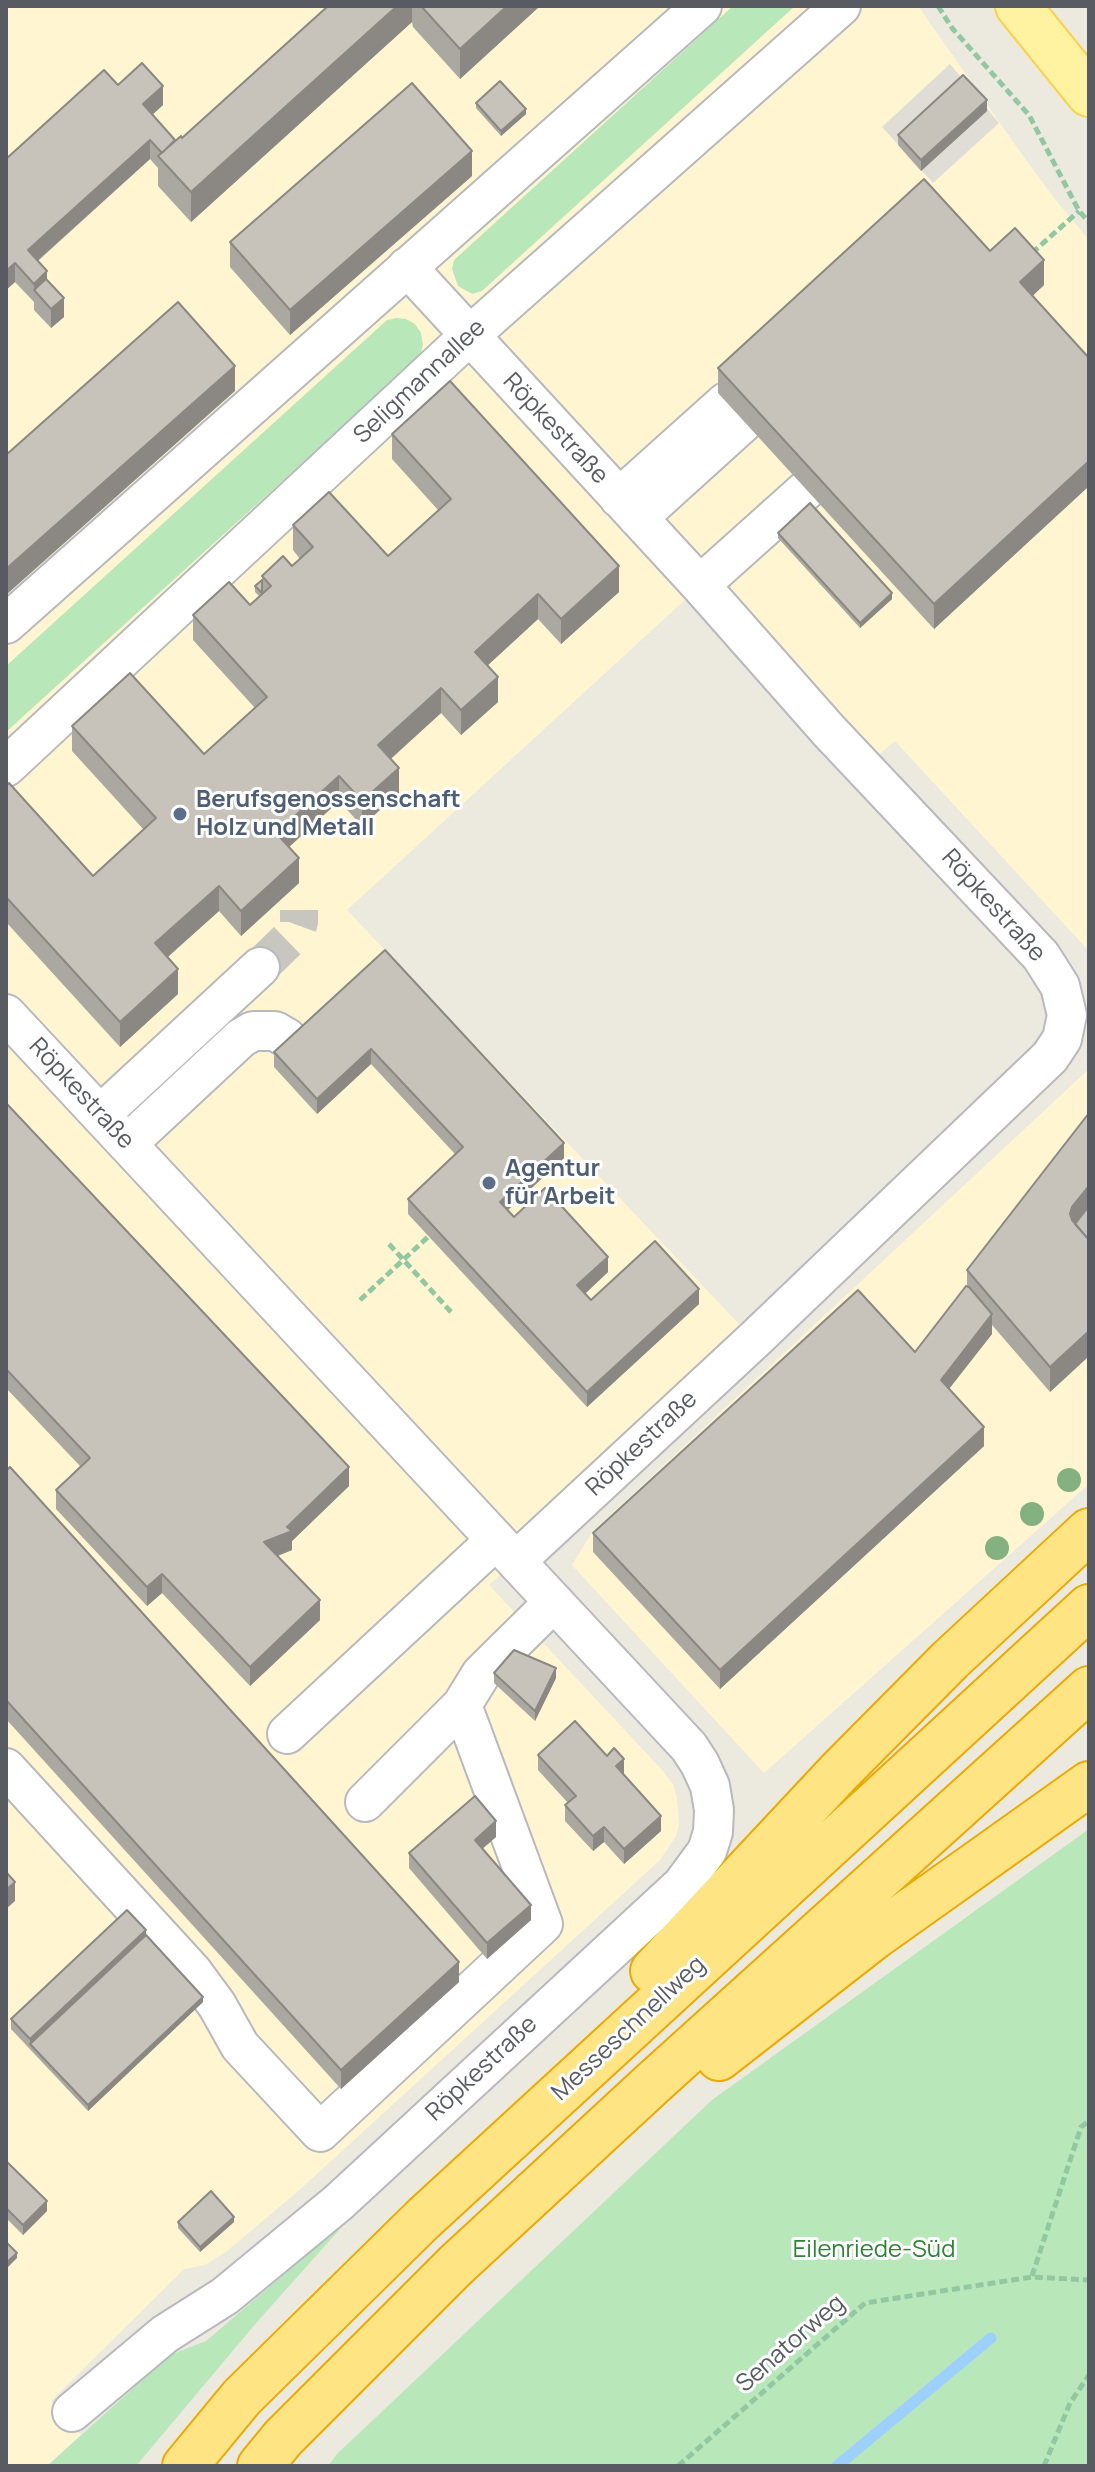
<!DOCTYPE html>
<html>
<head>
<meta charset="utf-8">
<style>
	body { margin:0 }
	#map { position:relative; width:1095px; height:2472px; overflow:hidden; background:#eceade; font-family:Manrope,sans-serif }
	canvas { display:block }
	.frame { position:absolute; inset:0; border:8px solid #585b61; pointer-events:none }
</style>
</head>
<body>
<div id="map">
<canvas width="1095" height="2472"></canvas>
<div class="frame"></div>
</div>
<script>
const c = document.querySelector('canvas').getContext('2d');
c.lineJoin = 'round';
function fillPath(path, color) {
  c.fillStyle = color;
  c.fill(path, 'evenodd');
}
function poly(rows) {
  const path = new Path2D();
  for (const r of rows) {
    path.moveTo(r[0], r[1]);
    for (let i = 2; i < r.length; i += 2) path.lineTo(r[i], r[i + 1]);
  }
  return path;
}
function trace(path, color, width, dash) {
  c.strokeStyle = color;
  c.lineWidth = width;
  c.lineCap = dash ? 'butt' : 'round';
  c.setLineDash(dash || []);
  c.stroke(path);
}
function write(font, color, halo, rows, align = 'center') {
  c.font = font + ' Manrope,sans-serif';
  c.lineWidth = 6;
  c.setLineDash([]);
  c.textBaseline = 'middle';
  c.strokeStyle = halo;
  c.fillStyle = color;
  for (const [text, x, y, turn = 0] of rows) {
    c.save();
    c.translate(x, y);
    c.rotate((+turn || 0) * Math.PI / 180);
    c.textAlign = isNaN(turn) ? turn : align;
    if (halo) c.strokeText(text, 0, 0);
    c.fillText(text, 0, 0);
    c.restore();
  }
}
const commercial = poly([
	[6,6,683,6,6,605],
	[702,6,918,6,1023,156,1054,198,1089,240,1089,951,895,741,864,767,700,586,347,910,754,1340,489,1585,662,1770,673,1784,677,1798,679,1824,676,1836,660,1860,296,2193,227,2251,205,2265,184,2269,51,2401,81,2435,47,2466,6,2466,6,623],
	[1089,1069,1089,1484,764,1773,572,1565,593,1531]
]);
const industrial = poly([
	[950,64,999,123,933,183,882,127]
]);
const green = poly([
	[733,6,795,6,482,291,472,294,458,286,452,269,454,260],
	[397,318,406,319,415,324,421,333,423,345,420,356,6,732,6,666,387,320],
	[1089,1829,1089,2466,328,2466,337,2454,712,2100],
	[348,2220,257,2322,136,2466,47,2466,170,2355,206,2341]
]);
const stream = poly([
	[837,2466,991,2338]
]);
const minorTunnel = poly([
	[260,967,295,933,299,922,299,910]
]);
const path = poly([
	[938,6,952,28,1029,115,1079,211,1089,222],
	[1032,253,1079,211],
	[389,1244,451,1312],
	[360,1300,429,1236],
	[1032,2276,1081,2127,1089,2121],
	[678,2466,865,2303,1032,2277,1089,2280],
	[1044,2466,1070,2403,1089,2375]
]);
const minor = poly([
	[407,267,700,585,829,731,1041,956,1060,986,1067,1015,1062,1039,1050,1057,754,1340,516,1561],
	[619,498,726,402],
	[638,518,744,422],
	[700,585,806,490],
	[6,624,702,6],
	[6,767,469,336,841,6],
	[6,1014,689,1747,700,1764,710,1786,714,1810,713,1832,707,1851,682,1885,339,2202,225,2296,165,2334,72,2412],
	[100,1115,260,967],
	[127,1144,241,1038,253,1031,275,1031,287,1038,296,1047],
	[287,1734,496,1540],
	[6,1768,192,1971,217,2005,240,2046,320,2132,543,1924,462,1705],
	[365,1802,462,1705,481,1674,554,1602]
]);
const major = poly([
	[1018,6,1089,94]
]);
const highway = poly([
	[653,1971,839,1772,950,1660,1089,1531],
	[719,2058,874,1937,1089,1784],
	[185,2466,242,2397,423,2219,1089,1607],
	[260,2466,283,2438,456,2265,653,2083,1089,1689]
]);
const trees = [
	[1069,1480],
	[1032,1514],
	[997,1548]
];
const wall = poly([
	[328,6,540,6,460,79,413,27,412,22,191,222,158,186,158,168,150,159,38,261,64,317,51,328,34,310,34,302,15,282,6,290,6,159,118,85,163,105,152,115,175,140,182,138],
	[476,103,526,114,501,136,476,108],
	[987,111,921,171,898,145,898,135],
	[472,176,290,335,230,267,230,242],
	[990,251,1044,285,1032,296,1089,358,1089,486,934,629,718,393,718,368],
	[392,434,619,592,561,644,538,619,487,666,498,702,461,735,441,713,391,759,399,793,362,826,339,801,289,847,299,883,241,936,219,911,168,957,178,994,120,1047,6,922,6,786,93,876,144,830,72,751,72,726,204,754,255,708,193,640,193,615,250,605,259,596,255,592,255,586,262,580,262,576,292,566,300,559,293,550,293,525,388,556,438,510,392,459],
	[778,533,892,599,860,628,778,538],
	[385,950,564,1158,508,1210,514,1217,608,1272,585,1294,591,1300,699,1304,587,1407,408,1214,408,1199,455,1154,371,1064,317,1114,274,1067,274,1052],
	[6,1103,349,1486,292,1541,292,1550,278,1556,320,1620,250,1686,162,1593,147,1606,56,1509,56,1490,80,1466,6,1388],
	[1089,1113,1089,1356,1050,1392,992,1325,992,1334,949,1389,984,1446,720,1689,593,1552,593,1533,915,1352,967,1286,967,1270],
	[6,1471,459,1982,341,2089,6,1719],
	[494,1673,556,1678,535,1721,494,1683],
	[538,1755,624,1774,661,1831,624,1864,604,1842,593,1851,565,1821,565,1805,568,1803,538,1770],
	[496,1837,482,1849,531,1920,487,1959,409,1868,409,1853],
	[146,1935,203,2002,88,2111,11,2029,11,2019],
	[6,2161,47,2211,23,2235,6,2218],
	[178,2222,234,2222,200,2252,178,2228]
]);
const shadedWall = poly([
	[397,6,412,6,412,22,191,222,191,192],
	[507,6,540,6,460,79,460,49],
	[163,86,163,105,143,123,143,104],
	[987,100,987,111,921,171,921,160],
	[526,109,526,114,501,136,501,131],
	[150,140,150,159,28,269,28,250],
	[472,151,472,176,290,335,290,310],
	[1044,260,1044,285,1020,308,1020,282],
	[15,263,15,282,6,290,6,271],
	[47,271,47,291,34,291,34,284],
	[64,298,64,317,51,328,51,309],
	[235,366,235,391,6,595,6,569],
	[1089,461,1089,486,934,629,934,604],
	[619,566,619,592,561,644,561,619],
	[892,593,892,599,860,628,860,623],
	[538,594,538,619,475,677,475,652],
	[498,677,498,702,461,735,461,710],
	[441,688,441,713,378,770,378,745],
	[399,768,399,793,362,826,362,801],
	[339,776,339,801,276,859,276,833],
	[299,858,299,883,241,936,241,911],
	[219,886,219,911,155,968,155,943],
	[178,969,178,994,120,1047,120,1022],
	[371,1049,371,1064,317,1114,317,1099],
	[564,1143,564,1158,500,1217,500,1202],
	[1089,1186,1089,1211,1072,1232,1070,1214,1072,1207],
	[608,1257,608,1272,577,1301,577,1285],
	[699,1289,699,1304,587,1407,587,1392],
	[992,1314,992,1334,941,1399,941,1380],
	[1089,1331,1089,1356,1050,1392,1050,1367],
	[984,1427,984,1446,720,1689,720,1670],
	[349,1467,349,1486,292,1541,292,1550,264,1561,264,1542,287,1527],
	[162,1574,162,1593,147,1606,147,1587],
	[320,1600,320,1620,250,1686,250,1667],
	[556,1668,556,1678,535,1721,535,1711],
	[624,1759,624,1774,616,1781,616,1766],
	[661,1816,661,1831,624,1864,624,1849],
	[496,1821,496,1837,475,1855,475,1840],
	[604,1827,604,1842,593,1851,593,1836],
	[15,1882,15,1901,6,1909,6,1890],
	[531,1905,531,1920,487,1959,487,1943],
	[146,1930,146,1941,30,2044,30,2050,30,2039],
	[459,1962,459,1982,341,2089,341,2070],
	[203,1997,203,2002,88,2111,88,2105],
	[47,2201,47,2211,23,2235,23,2225],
	[234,2217,234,2222,200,2252,200,2247],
	[17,2253,17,2258,6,2269,6,2263]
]);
const building = poly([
	[328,6,397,6,191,192,158,156,181,136,182,138,328,6],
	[421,6,507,6,460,49,421,6],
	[142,63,163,86,143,104,175,140,162,153,150,140,28,250,47,271,34,284,15,263,6,271,6,159,104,70,118,85,142,63],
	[963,75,987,100,921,160,898,135,963,75],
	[500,81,526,109,501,131,476,103,500,81],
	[412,83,472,151,290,310,230,242,412,83],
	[924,179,990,251,1015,228,1044,260,1020,282,1089,358,1089,461,934,604,718,368,924,179],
	[46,279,64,298,51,309,34,290,46,279],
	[178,302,235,366,6,569,6,455,178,302],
	[450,381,619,566,561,619,538,594,475,652,498,677,461,710,441,688,378,745,399,768,362,801,339,776,276,833,299,858,241,911,219,886,155,943,178,969,120,1022,6,897,6,786,9,783,93,876,156,818,72,726,130,673,204,754,267,697,193,615,229,582,250,605,271,586,262,576,283,556,292,566,313,547,293,525,329,492,388,556,451,499,392,434,450,381],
	[810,503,892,593,860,623,778,533,810,503],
	[262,580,262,593,255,586,262,580],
	[385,950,564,1143,500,1202,514,1217,545,1188,608,1257,577,1285,591,1300,655,1241,699,1289,587,1392,408,1199,463,1147,371,1049,317,1099,274,1052,385,950],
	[6,1103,349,1467,287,1527,292,1531,264,1542,320,1600,250,1667,162,1574,147,1587,56,1490,90,1458,6,1369,6,1103],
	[1089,1113,1089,1186,1072,1207,1070,1214,1072,1220,1089,1240,1089,1331,1050,1367,967,1270,1089,1113],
	[1089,1206,1089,1240,1075,1224,1089,1206],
	[966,1286,969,1287,992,1314,941,1380,984,1427,720,1670,593,1533,858,1290,915,1352,966,1286],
	[10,1467,459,1962,341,2070,6,1700,6,1471,10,1467],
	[514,1650,556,1668,535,1711,494,1673,514,1650],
	[575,1721,607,1756,614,1748,624,1759,616,1766,661,1816,624,1849,604,1827,593,1836,565,1805,576,1796,538,1755,575,1721],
	[475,1796,496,1821,475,1840,531,1905,487,1943,409,1853,475,1796],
	[6,1872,15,1882,6,1890,6,1872],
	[127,1910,146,1930,30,2039,11,2019,127,1910],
	[146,1935,203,1997,88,2105,30,2044,146,1935],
	[6,2161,47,2201,23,2225,6,2208,6,2161],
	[211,2191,234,2217,200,2247,178,2222,211,2191],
	[6,2242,17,2253,6,2263,6,2242]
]);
const markers = [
	[180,814,8,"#5c6f8a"],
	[489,1183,8,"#5c6f8a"]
];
const streetNames = [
	["Seligmannallee",420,382,-43],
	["Röpkestraße",555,429,47],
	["Röpkestraße",993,906,48],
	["Röpkestraße",81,1094,47],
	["Röpkestraße",642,1444,-43],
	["Messeschnellweg",629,2029,-43],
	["Röpkestraße",482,2069,-43],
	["Senatorweg",791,2344,-41]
];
const serviceNames = [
	["Berufsgenossenschaft",196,800],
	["Holz und Metall",196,828],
	["Agentur",505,1169],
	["für Arbeit",505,1197]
];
const parkNames = [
	["Eilenriede-Süd",874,2250]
];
fillPath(commercial, '#fff6d1');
fillPath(industrial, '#dfddd6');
fillPath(green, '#b8e7ba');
trace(stream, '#9cd0ff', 11);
trace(minorTunnel, '#c7c6bf', 38, [38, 19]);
trace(minor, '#b7b9bf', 42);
trace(major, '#fcd048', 48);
trace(highway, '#ebaa00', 48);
trace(path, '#91c8a2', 5, [8, 4]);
trace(minor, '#fff', 38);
trace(major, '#fff3a1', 44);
trace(highway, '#ffe483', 44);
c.fillStyle = '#83b180';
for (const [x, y] of trees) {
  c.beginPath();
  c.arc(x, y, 12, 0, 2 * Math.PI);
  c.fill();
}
fillPath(wall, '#aba8a1');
fillPath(shadedWall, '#8b8883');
fillPath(building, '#c7c3bb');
trace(building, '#8b8883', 2);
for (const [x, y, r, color] of markers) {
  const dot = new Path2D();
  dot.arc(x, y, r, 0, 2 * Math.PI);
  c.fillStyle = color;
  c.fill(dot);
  trace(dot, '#fff', 3);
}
write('24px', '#585b61', '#fff', streetNames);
write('bold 24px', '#4e5e75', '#fff', serviceNames, 'left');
write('24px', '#2d8334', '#fff', parkNames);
</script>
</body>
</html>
